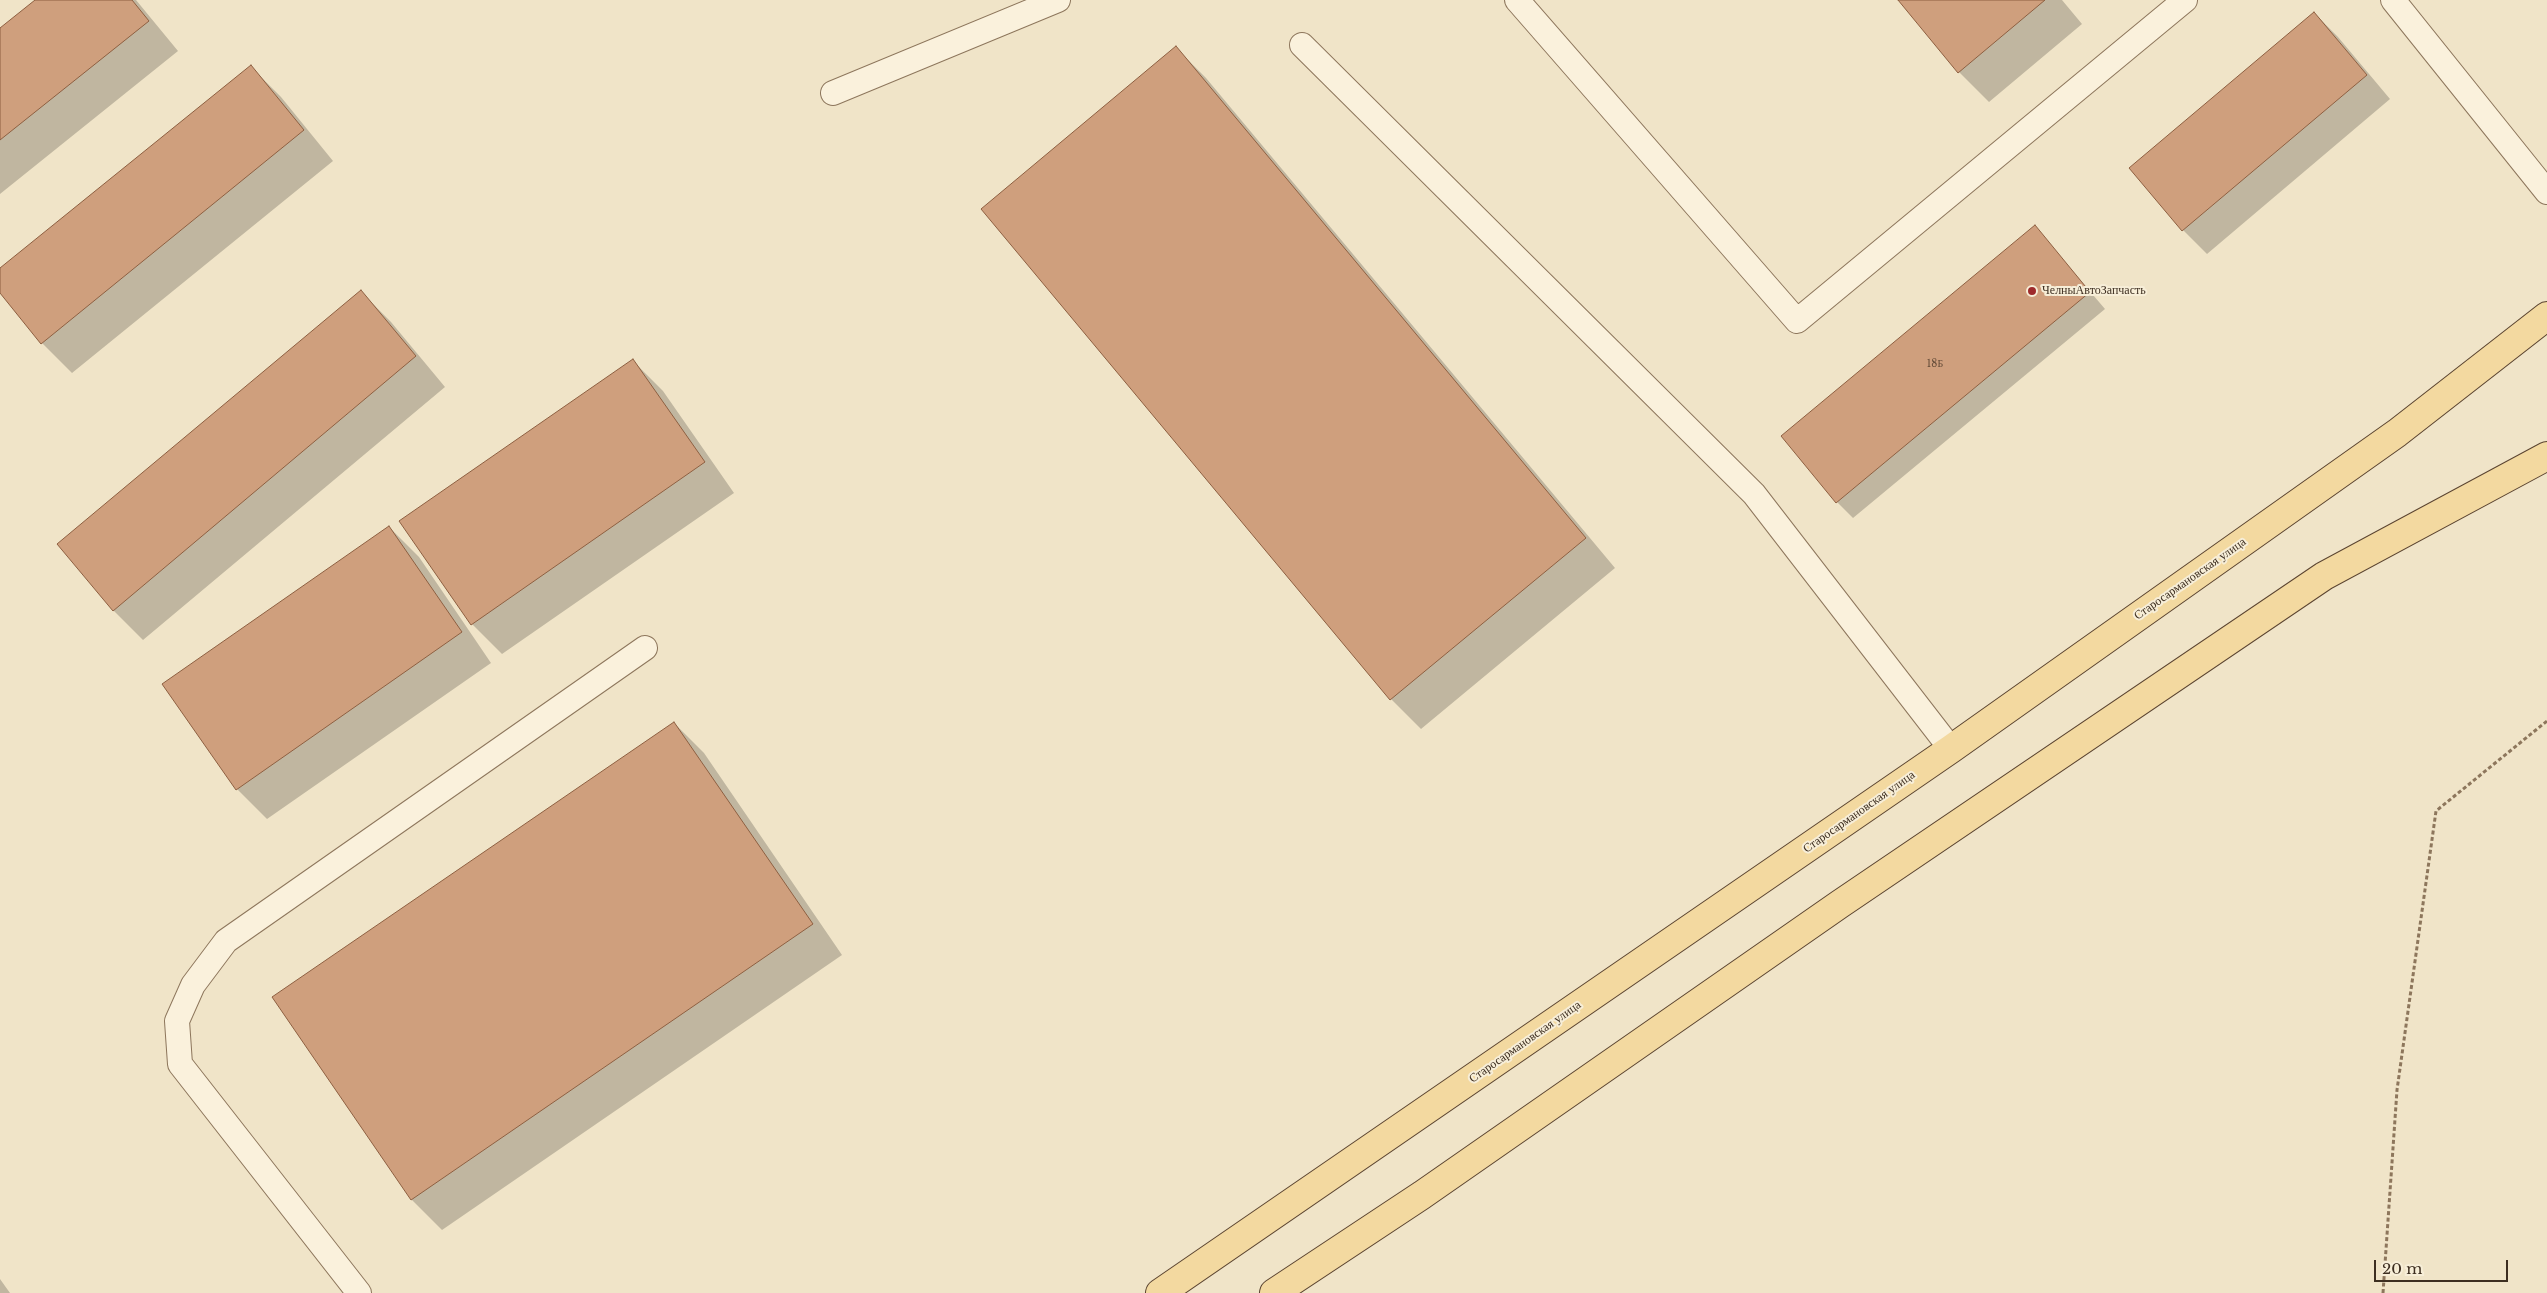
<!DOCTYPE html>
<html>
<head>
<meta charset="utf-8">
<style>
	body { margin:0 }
	#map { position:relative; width:2547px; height:1293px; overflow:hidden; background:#f0e4c8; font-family:"Libre Baskerville",serif }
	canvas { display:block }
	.scale { position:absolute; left:2374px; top:1260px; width:134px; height:22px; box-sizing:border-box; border:2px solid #3d2e20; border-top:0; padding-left:6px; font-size:15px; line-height:18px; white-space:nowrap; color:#3d2e20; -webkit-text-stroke:4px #f7eed8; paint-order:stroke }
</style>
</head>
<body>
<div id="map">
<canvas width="2547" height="1293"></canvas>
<div class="scale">20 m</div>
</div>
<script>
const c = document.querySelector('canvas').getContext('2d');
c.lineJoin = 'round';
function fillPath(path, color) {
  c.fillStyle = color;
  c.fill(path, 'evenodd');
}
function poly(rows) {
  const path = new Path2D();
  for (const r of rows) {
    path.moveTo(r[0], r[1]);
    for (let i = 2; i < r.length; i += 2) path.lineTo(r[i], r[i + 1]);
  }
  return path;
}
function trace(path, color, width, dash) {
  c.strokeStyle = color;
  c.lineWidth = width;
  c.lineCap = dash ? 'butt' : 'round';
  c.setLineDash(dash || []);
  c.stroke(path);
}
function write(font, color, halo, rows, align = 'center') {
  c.font = font + ' "Libre Baskerville",serif';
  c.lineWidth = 4;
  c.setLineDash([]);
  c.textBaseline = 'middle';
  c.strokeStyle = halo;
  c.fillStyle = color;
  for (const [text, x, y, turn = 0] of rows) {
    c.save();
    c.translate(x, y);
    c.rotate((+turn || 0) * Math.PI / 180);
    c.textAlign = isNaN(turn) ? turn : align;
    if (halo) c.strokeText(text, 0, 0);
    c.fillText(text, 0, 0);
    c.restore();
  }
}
const shadow = poly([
	[37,0,136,0,178,51,0,194,0,30],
	[1899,0,2062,0,2082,24,1989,102,1959,72],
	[2314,13,2338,37,2390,99,2207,254,2183,230,2131,168],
	[1176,48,1206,78,1615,568,1421,729,1391,699,983,209],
	[251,67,281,97,333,161,72,373,42,343,0,291,0,270],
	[2035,227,2105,309,1853,518,1837,502],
	[361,292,391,322,445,387,143,640,113,610],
	[633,361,663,391,734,493,502,654,472,624],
	[389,527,419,557,491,663,267,819,237,789],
	[674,723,704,753,842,955,442,1230,412,1200,274,998],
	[0,1279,10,1293,0,1293]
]);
const building = poly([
	[35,0,132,0,149,21,0,140,0,28,35,0],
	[1898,0,2045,0,1958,73,1898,0],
	[2314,12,2367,75,2182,231,2129,168,2314,12],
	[1176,46,1586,538,1390,700,981,209,1176,46],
	[251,65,304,130,41,344,0,293,0,268,251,65],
	[2035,225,2090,292,1836,503,1781,436,2035,225],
	[361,290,416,356,113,611,57,544,361,290],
	[633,359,705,462,471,625,399,521,633,359],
	[389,526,462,632,236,790,162,684,389,526],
	[674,722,813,924,411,1200,272,997,674,722]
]);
const path = poly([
	[2383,1293,2397,1090,2436,811,2547,721]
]);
const lane = poly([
	[1517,0,1797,321,2185,0],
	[2393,0,2547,192],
	[1302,45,1754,494,1951,749],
	[833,93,1058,0],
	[359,1293,180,1064,177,1021,193,985,226,941,645,648]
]);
const primary = poly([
	[1160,1293,1951,749,2397,433,2547,316],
	[1274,1293,1422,1195,1840,904,2324,576,2547,456]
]);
const markers = [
	[2032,291,5,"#9e2a2b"]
];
const numberNames = [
	["18Б",1935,364]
];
const poiNames = [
	["ЧелныАвтоЗапчасть",2042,291]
];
const streetNames = [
	["Старосармановская улица",2190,579,-35],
	["Старосармановская улица",1859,812,-35],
	["Старосармановская улица",1525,1042,-35]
];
fillPath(shadow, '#0003');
fillPath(building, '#cf9f7d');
trace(building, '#8d5f41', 1);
trace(lane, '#8d765c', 26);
trace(primary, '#5b4430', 30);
trace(path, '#8d765c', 3, [4, 2.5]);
trace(lane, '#faf1dc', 24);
trace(primary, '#f3d9a0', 28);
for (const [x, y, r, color] of markers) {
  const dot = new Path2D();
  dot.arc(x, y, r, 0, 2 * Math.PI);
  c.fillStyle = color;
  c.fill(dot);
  trace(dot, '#f7eed8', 2);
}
write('10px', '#624a37', null, numberNames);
write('12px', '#3d2e20', '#f7eed8', poiNames, 'left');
write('12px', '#3d2e20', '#f7eed8', streetNames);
</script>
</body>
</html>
